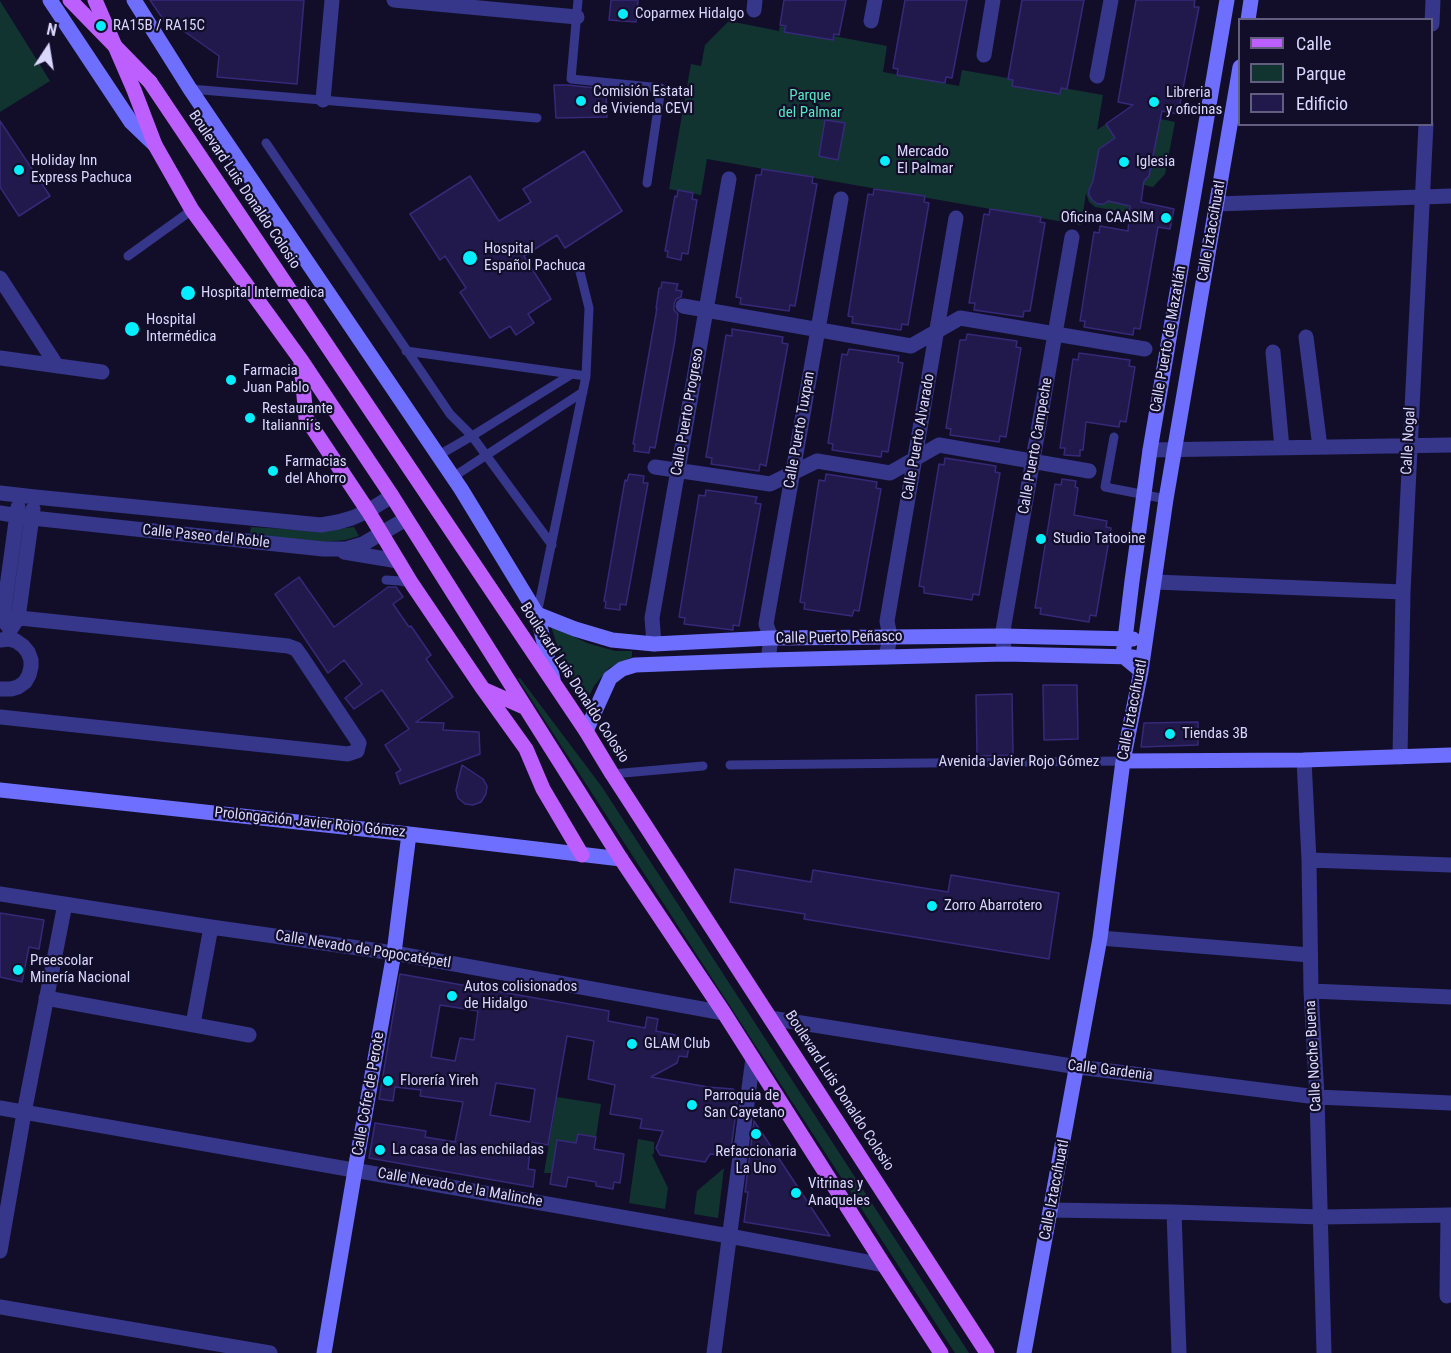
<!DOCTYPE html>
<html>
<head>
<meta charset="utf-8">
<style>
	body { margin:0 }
	#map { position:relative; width:1451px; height:1353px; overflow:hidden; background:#120e29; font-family:"Roboto Condensed",sans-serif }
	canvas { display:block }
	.legend { position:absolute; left:1238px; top:18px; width:195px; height:108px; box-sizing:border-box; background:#120e29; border:2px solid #625e7f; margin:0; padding:8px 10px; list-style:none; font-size:18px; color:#dad7ff }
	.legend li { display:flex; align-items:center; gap:12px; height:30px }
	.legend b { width:30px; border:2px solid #625e7f }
	.north { position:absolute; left:18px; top:18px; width:60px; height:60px; -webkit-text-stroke:4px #120e29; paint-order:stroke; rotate:12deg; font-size:16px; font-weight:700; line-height:24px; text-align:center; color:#dad7ff }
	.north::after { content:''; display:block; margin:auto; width:21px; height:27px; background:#dad7ff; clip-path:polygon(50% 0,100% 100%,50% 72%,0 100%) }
</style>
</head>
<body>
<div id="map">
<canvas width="1451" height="1353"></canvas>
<ul class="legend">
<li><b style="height:8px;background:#bd5eff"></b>Calle</li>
<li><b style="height:16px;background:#113431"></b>Parque</li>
<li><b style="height:16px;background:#21194c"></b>Edificio</li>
</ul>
<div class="north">N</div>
</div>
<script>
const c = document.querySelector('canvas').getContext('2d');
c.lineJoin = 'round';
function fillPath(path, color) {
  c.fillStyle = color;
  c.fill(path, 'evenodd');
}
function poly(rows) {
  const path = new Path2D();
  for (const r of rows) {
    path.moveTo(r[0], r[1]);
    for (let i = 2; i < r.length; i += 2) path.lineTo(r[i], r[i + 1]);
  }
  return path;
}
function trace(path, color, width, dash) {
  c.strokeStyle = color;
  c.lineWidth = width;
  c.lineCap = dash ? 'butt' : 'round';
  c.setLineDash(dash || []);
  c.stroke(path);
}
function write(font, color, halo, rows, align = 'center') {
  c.font = font + ' "Roboto Condensed",sans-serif';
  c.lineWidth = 4.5;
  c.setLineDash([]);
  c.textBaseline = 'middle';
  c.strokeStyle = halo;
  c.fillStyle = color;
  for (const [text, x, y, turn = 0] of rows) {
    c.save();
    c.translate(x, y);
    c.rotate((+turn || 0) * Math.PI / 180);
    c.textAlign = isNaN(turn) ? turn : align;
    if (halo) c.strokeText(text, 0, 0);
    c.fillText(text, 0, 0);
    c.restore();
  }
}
const green = poly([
	[0,1,50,81,0,112],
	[729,21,779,31,780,26,887,46,883,72,959,86,962,70,1103,95,1097,130,1106,124,1115,138,1099,149,1093,181,1089,190,1089,195,1094,202,1098,204,1104,204,1108,201,1127,205,1134,214,1095,207,1089,202,1086,193,1081,225,707,159,701,195,669,189,691,64,701,66,705,45],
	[1131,113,1175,122,1165,174,1153,187,1144,185,1144,181,1149,176,1159,126],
	[251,527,321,531,354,527,359,536,345,540,323,542,291,540,250,533],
	[551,626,587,643,615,651,632,651,632,657,609,668,594,686,585,704,560,655],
	[520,678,602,787,969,1353,955,1353,518,679],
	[557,1097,601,1104,596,1137,578,1134,576,1143,558,1140,552,1173,544,1173],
	[638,1139,654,1142,654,1153,652,1155,668,1188,665,1209,629,1203],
	[724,1168,718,1218,694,1214,697,1191]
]);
const building = poly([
	[150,0,304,0,297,84,217,77,219,56,171,22,167,25,150,0],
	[611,0,638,0,636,22,609,20,611,0],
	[784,0,846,0,839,35,834,34,833,40,784,32,786,26,780,25,784,0],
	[905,0,967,0,952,78,946,77,945,83,897,75,898,69,893,68,905,0],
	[1022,0,1084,0,1067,89,1061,88,1060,94,1012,86,1013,80,1008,79,1022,0],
	[1136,0,1195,0,1194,7,1199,7,1178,114,1162,111,1149,176,1144,181,1141,202,1174,209,1170,229,1158,227,1140,329,1134,328,1133,335,1084,327,1085,321,1080,321,1094,232,1099,233,1100,226,1128,231,1130,206,1108,201,1104,204,1098,204,1092,200,1089,195,1089,190,1093,181,1099,149,1115,138,1106,124,1133,105,1118,102,1136,0],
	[554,85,567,85,606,89,607,117,556,118,554,85],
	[825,120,845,123,838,160,819,156,825,120],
	[0,121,50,196,19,216,0,187,0,121],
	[584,151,622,211,565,248,557,235,524,256,551,299,528,314,534,323,516,335,510,326,490,338,460,292,466,288,445,256,440,260,410,214,470,176,499,221,531,202,523,189,584,151],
	[762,169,813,177,812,183,817,184,795,306,790,305,789,311,740,304,741,298,736,297,756,175,761,175,762,169],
	[874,189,925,196,924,202,929,203,908,325,902,324,901,330,852,323,853,317,848,316,868,194,873,195,874,189],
	[678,190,693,193,692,199,697,200,688,254,682,253,681,260,667,257,668,251,665,251,675,196,677,197,678,190],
	[990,209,1041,217,1040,222,1045,223,1030,311,1024,311,1023,317,974,310,975,303,969,303,984,214,989,215,990,209],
	[662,282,678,284,676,290,682,291,681,297,676,299,674,304,674,310,678,314,675,340,655,448,650,447,649,453,634,451,635,444,633,444,657,308,656,308,659,288,661,288,662,282],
	[732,329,783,337,782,343,788,344,766,466,760,464,759,471,711,464,712,458,706,457,726,335,732,336,732,329],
	[967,334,1017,341,1016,347,1021,348,1006,437,1000,436,999,442,950,435,951,429,946,428,960,340,966,340,967,334],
	[849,349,899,356,898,362,903,363,888,452,882,451,881,457,832,450,833,444,828,443,842,354,847,355,849,349],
	[1079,353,1130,360,1129,366,1135,367,1126,422,1120,421,1119,427,1086,422,1083,450,1080,450,1080,456,1064,455,1065,448,1060,448,1073,359,1078,360,1079,353],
	[945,458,996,466,995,472,1000,473,979,595,973,594,972,600,924,593,924,587,919,586,939,464,944,465,945,458],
	[629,474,644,476,643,483,648,483,626,605,620,604,620,610,605,608,606,602,604,601,625,480,627,481,629,474],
	[826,474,877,482,876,488,881,489,859,611,854,610,852,616,804,609,805,603,800,602,819,480,825,481,826,474],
	[1062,479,1076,481,1075,487,1078,488,1074,515,1107,521,1106,527,1111,528,1096,616,1090,615,1089,622,1040,614,1041,608,1035,608,1055,484,1061,485,1062,479],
	[706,490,757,497,755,503,761,504,739,626,733,625,733,630,684,624,685,618,679,617,699,495,705,496,706,490],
	[299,577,334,627,388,587,396,587,403,597,393,604,409,627,411,626,431,655,426,659,453,697,416,722,444,723,443,730,479,732,480,754,400,784,396,773,401,770,385,745,409,729,382,690,354,709,345,698,362,684,344,660,328,673,275,594,299,577],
	[1043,685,1077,685,1078,739,1044,740,1043,685],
	[1012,694,1013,755,977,756,976,695,1012,694],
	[1198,722,1198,745,1141,747,1144,723,1198,722],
	[462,765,483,779,487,786,486,794,481,802,473,805,465,804,458,798,456,790,462,765],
	[735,869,811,882,813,870,948,892,951,875,1059,893,1049,959,804,919,805,914,730,902,735,869],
	[0,913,44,920,39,949,29,947,22,982,0,977,0,913],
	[400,974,609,1011,608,1021,645,1028,647,1017,658,1019,656,1031,675,1035,677,1039,690,1041,687,1057,679,1056,677,1063,651,1077,708,1087,733,1089,738,1097,730,1156,710,1154,705,1162,660,1155,656,1148,663,1131,640,1128,642,1119,610,1114,615,1085,588,1079,594,1041,567,1036,548,1145,531,1142,528,1169,535,1170,533,1187,369,1158,375,1123,426,1131,425,1137,455,1142,463,1102,420,1096,421,1090,395,1087,393,1101,379,1099,400,974],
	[440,1005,478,1011,474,1040,460,1038,455,1061,431,1057,440,1005],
	[496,1083,535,1089,530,1122,490,1115,496,1083],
	[754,1121,772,1148,830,1236,744,1222,748,1192,745,1192,754,1121],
	[578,1134,596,1137,594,1149,624,1154,620,1183,614,1182,613,1189,596,1186,596,1182,568,1177,566,1187,550,1184,557,1140,576,1143,578,1134]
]);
const lane = poly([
	[578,0,571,79,661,88,647,183],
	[190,89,537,118],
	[266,143,450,414,472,436,552,545],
	[128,256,192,210],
	[406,351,586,376],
	[1114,437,1105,487,1166,499],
	[439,455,472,436,572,374],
	[453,477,583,392],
	[386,580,400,581,412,584],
	[537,614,586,376,589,308,579,268],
	[730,765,1123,761],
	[612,774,703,766]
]);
const street = poly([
	[394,0,577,17],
	[754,10,755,0],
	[871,21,875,0],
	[1432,24,1433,0],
	[984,55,993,0],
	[1097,76,1111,0],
	[323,100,332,0],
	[1216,204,1451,196],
	[0,278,57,366],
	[683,306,911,346,960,318,1145,349],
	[1306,337,1320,447],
	[1273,352,1282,448],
	[0,358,102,372],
	[1150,450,1451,445],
	[655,467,770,484,817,461,890,473,939,445,1089,471],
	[0,493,35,497,321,525,338,522,352,518,368,511,392,496],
	[0,513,32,518,323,549,346,549,363,544,406,519],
	[344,552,398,561],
	[1155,582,1403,592],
	[0,616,288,646,296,649,301,656,359,743,357,751,348,754,0,717],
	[7,625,3,616,18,507],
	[9,639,10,630,18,618,33,509],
	[654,644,652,618,729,179],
	[1005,654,1002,636,1072,237],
	[886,657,890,637,887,621,956,218],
	[768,660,771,638,766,624,841,199],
	[0,689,11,689,18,687,25,682,29,675,31,667,31,660,28,652,23,646,16,641,9,639,1,640],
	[1400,757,1403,592,1426,124],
	[1304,760,1309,860,1311,991,1317,1097,1324,1353],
	[1309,860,1451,865],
	[0,894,211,927,394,953,724,1013],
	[1100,938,1310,955],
	[1311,991,1451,997],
	[46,998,249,1035],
	[770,1018,1078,1067,1317,1097,1451,1103],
	[193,1024,211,927],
	[0,1108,729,1236,884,1265],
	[1051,1210,1174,1212,1321,1217,1451,1215],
	[1174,1212,1179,1353],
	[0,1251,24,1113,65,904],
	[1447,1296,1448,1215],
	[0,1307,270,1353],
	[714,1353,753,1058]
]);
const secondary = poly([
	[50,0,131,122,155,145],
	[134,0,190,89,461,489,537,614,553,679],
	[1248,20,1251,0],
	[537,614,575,629,612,640,654,644,771,638,890,637,1002,636,1133,639],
	[1141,671,1123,656,1132,581,1150,450,1227,0],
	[586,731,610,678,622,669,635,665,768,660,1005,654,1133,657],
	[1123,761,1304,760,1451,755],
	[0,790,409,834,621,859],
	[324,1353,355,1170,394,953,409,834],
	[1024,1353,1100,938,1123,761,1141,671,1166,499,1240,67]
]);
const primary = poly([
	[95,0,134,90,155,145,192,210,301,360,392,496,621,859,724,1013,884,1265,941,1353],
	[150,82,586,731,612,774,987,1353],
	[301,363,306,418,368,511,412,584,483,689,526,708],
	[483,689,526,749,543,789,582,855]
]);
const primaryBridge = poly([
	[70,0,150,82]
]);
const markers = [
	[623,14,6,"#03efff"],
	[101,26,6,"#03efff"],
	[581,101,6,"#03efff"],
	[1154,102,6,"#03efff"],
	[885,161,6,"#03efff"],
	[1124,162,6,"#03efff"],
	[19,170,6,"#03efff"],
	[1166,218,6,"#03efff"],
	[470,258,8,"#03efff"],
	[188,293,8,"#03efff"],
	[132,329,8,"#03efff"],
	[231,380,6,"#03efff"],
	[250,418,6,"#03efff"],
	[273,471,6,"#03efff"],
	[1041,539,6,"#03efff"],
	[1170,734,6,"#03efff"],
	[932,906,6,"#03efff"],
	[18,970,6,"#03efff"],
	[452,996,6,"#03efff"],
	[632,1044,6,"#03efff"],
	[388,1081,6,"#03efff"],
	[692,1105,6,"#03efff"],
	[756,1134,6,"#03efff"],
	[380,1150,6,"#03efff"],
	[796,1193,6,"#03efff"]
];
const poiNames = [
	["Coparmex Hidalgo",635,14],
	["RA15B / RA15C",113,26],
	["Comisión Estatal",593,92],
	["de Vivienda CEVI",593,109],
	["Libreria",1166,93],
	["y oficinas",1166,110],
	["Mercado",897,152],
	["El Palmar",897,169],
	["Holiday Inn",31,161],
	["Express Pachuca",31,178],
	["Iglesia",1136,162],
	["Oficina CAASIM",1154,218,"right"],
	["Hospital",484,249],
	["Español Pachuca",484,266],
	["Hospital Intermedica",201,293],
	["Hospital",146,320],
	["Intermédica",146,337],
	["Farmacia",243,371],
	["Juan Pablo",243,388],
	["Restaurante",262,409],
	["Italianni´s",262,426],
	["Farmacias",285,462],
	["del Ahorro",285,479],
	["Studio Tatooine",1053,539],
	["Tiendas 3B",1182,734],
	["Zorro Abarrotero",944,906],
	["Preescolar",30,961],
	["Minería Nacional",30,978],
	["Autos colisionados",464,987],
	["de Hidalgo",464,1004],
	["GLAM Club",644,1044],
	["Florería Yireh",400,1081],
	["Parroquia de",704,1096],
	["San Cayetano",704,1113],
	["La casa de las enchiladas",392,1150],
	["Refaccionaria",756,1152,"center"],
	["La Uno",756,1169,"center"],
	["Vitrinas y",808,1184],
	["Anaqueles",808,1201]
];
const parkNames = [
	["Parque",810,96],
	["del Palmar",810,113]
];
const streetNames = [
	["Boulevard Luis Donaldo Colosio",244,190,56],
	["Calle Iztaccíhuatl",1212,231,-80],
	["Calle Puerto de Mazatlán",1169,339,-80],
	["Calle Puerto Progreso",688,412,-80],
	["Calle Puerto Tuxpan",800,430,-80],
	["Calle Puerto Alvarado",919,437,-80],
	["Calle Nogal",1409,441,-87],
	["Calle Puerto Campeche",1036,446,-80],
	["Calle Paseo del Roble",206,537,6],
	["Calle Puerto Peñasco",839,638,-1],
	["Boulevard Luis Donaldo Colosio",574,683,57],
	["Calle Iztaccíhuatl",1133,710,-79],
	["Avenida Javier Rojo Gómez",1019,762],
	["Prolongación Javier Rojo Gómez",310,823,6],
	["Calle Nevado de Popocatépetl",363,950,9],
	["Calle Noche Buena",1314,1056,-93],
	["Calle Gardenia",1110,1071,7],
	["Boulevard Luis Donaldo Colosio",839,1091,57],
	["Calle Cofre de Perote",369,1094,-80],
	["Calle Nevado de la Malinche",460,1188,10],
	["Calle Iztaccíhuatl",1055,1190,-79]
];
fillPath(green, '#113431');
fillPath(building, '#21194c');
trace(building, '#362979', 1.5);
trace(lane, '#36368b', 9);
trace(street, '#36368b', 15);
trace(secondary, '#6e6fff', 15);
trace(primary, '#bd5eff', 15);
trace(primaryBridge, '#bd5eff', 15);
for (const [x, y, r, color] of markers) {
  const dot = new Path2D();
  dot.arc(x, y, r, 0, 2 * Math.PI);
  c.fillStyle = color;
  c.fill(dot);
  trace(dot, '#120e29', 2);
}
write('15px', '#dad7ff', '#120e29', poiNames, 'left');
write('15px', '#59e8c0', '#120e29', parkNames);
write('15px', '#dad7ff', '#120e29', streetNames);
</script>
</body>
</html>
